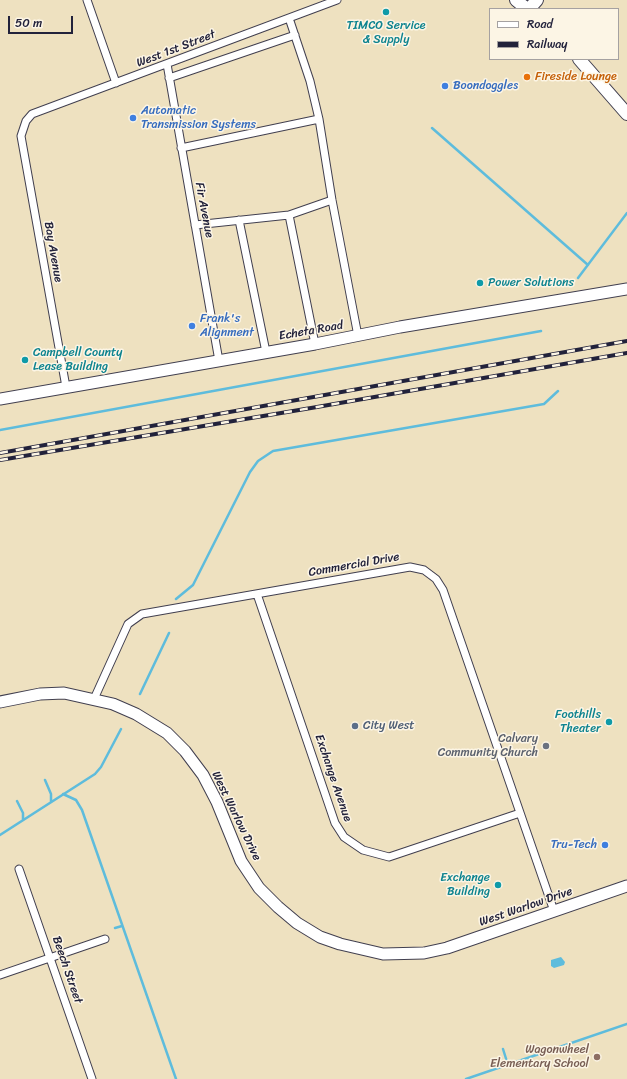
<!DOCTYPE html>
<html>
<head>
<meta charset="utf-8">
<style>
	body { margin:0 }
	#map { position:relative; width:627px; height:1079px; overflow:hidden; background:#eee1c0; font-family:Sriracha,sans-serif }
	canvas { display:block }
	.legend { position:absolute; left:489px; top:8px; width:130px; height:52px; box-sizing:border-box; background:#fcf5e5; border:1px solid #a5a1a1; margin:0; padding:5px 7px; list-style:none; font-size:12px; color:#22223b }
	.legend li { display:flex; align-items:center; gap:8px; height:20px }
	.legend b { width:20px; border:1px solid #a5a1a1 }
	.scale { position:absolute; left:8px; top:16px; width:65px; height:18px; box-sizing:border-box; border:2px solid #22223b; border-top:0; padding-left:5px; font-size:12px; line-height:14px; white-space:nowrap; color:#22223b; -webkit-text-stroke:3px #fcf5e5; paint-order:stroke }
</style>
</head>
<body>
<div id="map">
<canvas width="627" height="1079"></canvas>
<ul class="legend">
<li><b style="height:5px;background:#fff"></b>Road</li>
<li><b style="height:5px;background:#22223b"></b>Railway</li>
</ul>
<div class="scale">50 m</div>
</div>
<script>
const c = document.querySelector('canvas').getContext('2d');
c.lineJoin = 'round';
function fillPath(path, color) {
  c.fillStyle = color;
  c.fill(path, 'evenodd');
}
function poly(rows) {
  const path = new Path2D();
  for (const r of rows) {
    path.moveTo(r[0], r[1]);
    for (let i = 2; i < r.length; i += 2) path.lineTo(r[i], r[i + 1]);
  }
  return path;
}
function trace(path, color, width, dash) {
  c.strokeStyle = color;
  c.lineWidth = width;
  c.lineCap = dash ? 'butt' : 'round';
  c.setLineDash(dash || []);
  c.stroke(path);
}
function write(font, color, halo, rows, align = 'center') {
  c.font = font + ' Sriracha,sans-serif';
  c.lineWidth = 3;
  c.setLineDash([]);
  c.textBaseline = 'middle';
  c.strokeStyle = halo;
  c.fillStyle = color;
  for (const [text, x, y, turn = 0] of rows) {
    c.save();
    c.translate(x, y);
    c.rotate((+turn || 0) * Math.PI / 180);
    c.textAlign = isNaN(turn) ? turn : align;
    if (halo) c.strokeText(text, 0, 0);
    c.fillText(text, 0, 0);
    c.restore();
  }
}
const water = poly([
	[561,957,565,962,564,965,554,968,551,966,551,960]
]);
const stream = poly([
	[432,128,588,265],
	[578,278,627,213],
	[0,430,541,331],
	[176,599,193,585,250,472,258,461,273,451,544,404,558,391],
	[140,694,169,633],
	[45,780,51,794,51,802],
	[63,794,76,800,82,810,176,1079],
	[17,801,23,813,23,820],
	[0,835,95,774,101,767,121,729],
	[115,928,122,926],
	[503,1049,508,1065],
	[466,1079,627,1024]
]);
const street = poly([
	[87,0,116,83],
	[289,18,310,81,319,119,332,200,358,336],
	[167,64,219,361],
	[169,78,295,35],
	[181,148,319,119],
	[289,215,315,344],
	[239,220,266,352],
	[195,225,289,215,332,200],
	[66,387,21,136,26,121,32,114,337,0],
	[257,594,335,823,344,837,363,850,389,857,520,813],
	[94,699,128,624,142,614,410,567,424,570,436,579,443,590,554,911],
	[19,869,92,1079],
	[0,975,105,939]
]);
const secondary = poly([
	[0,399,315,344,400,327,627,289],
	[0,702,40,694,64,693,113,704,136,714,167,733,185,751,203,775,217,802,241,861,259,888,278,907,297,923,320,937,340,944,383,954,424,953,447,948,627,886]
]);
const primary = poly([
	[516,0,527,9],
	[529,9,537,0],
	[579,59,627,114]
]);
const rail = poly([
	[0,453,627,341],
	[0,460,317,407,627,353]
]);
const markers = [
	[386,12,4,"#0f9aa8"],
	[527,77,4,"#e8710a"],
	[445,86,4,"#3f7fe0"],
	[133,118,4,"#3f7fe0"],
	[480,283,4,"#0f9aa8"],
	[192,326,4,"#3f7fe0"],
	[25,360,4,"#0f9aa8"],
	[609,722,4,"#0f9aa8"],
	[355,726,4,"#5c6f8a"],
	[546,746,4,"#6b7280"],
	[605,845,4,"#3f7fe0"],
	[498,885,4,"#0f9aa8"],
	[597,1057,4,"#8d6e63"]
];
const cultureNames = [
	["TIMCO Service",386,26,"center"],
	["& Supply",386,40,"center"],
	["Power Solutions",488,283],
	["Campbell County",33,353],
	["Lease Building",33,367],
	["Foothills",601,715,"right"],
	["Theater",601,729,"right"],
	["Exchange",490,878,"right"],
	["Building",490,892,"right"]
];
const streetNames = [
	["West 1st Street",176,49,-21],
	["Fir Avenue",204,210,79],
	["Bay Avenue",53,252,80],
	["Echeta Road",311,331,-10],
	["Commercial Drive",354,565,-10],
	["Exchange Avenue",333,778,71],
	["West Warlow Drive",236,816,64],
	["West Warlow Drive",526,907,-19],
	["Beech Street",67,970,71]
];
const foodNames = [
	["Fireside Lounge",535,77]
];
const shopNames = [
	["Boondoggles",453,86],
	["Automatic",141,111],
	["Transmission Systems",141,125],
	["Frank's",200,319],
	["Alignment",200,333],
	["Tru-Tech",597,845,"right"]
];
const serviceNames = [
	["City West",363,726]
];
const worshipNames = [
	["Calvary",538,739],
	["Community Church",538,753]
];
const educationNames = [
	["Wagonwheel",589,1050],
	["Elementary School",589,1064]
];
fillPath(water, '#5ebcdc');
trace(stream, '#5ebcdc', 2.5);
trace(street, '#413f4f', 9);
trace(secondary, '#413f4f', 13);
trace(primary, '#413f4f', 14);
trace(street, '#fff', 7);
trace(secondary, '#fff', 11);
trace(primary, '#fff', 12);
trace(rail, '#22223b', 4);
trace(rail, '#fcf5e5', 2.5, [8]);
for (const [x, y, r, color] of markers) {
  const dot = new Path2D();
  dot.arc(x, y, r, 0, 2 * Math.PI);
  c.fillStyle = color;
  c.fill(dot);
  trace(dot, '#fcf5e5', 1.5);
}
write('12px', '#0d838f', '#fcf5e5', cultureNames, 'left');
write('12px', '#22223b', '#fcf5e5', streetNames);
write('12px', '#c56008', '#fcf5e5', foodNames, 'left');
write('12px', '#366cbe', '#fcf5e5', shopNames, 'left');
write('12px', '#4e5e75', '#fcf5e5', serviceNames, 'left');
write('12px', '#5b616d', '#fcf5e5', worshipNames, 'right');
write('12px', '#785e54', '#fcf5e5', educationNames, 'right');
</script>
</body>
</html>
